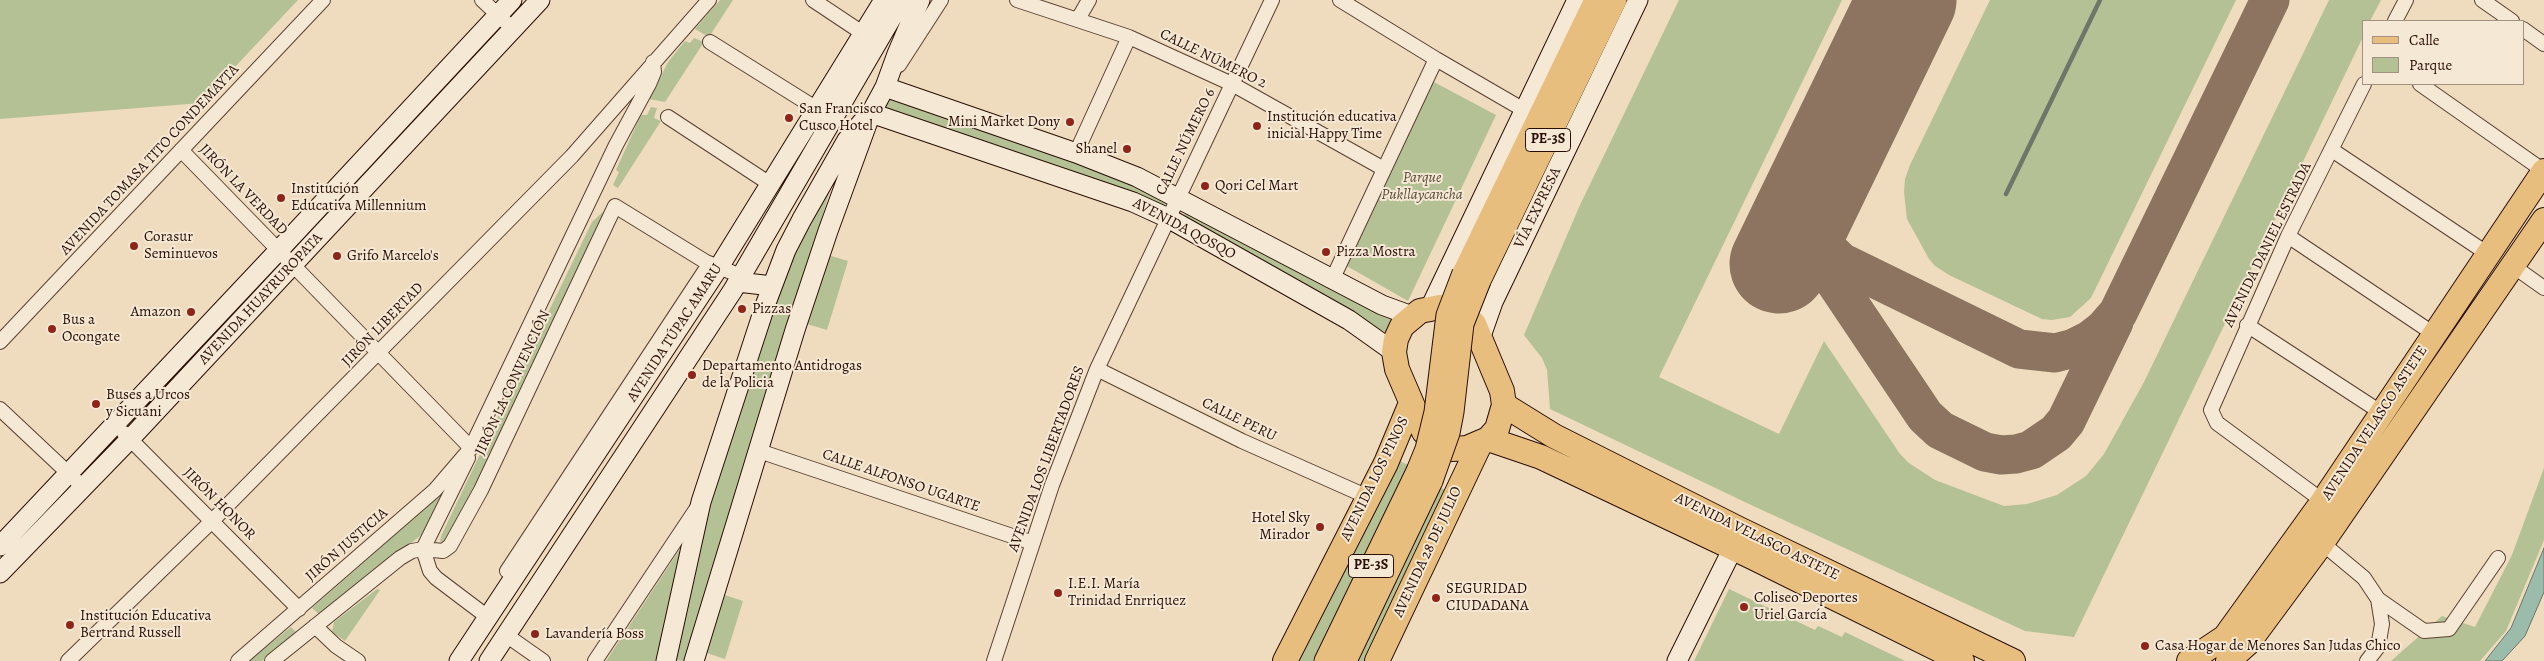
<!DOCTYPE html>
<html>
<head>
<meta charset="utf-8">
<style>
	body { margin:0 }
	#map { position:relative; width:2544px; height:661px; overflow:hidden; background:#efdbbd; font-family:Alegreya,serif }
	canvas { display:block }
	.legend { position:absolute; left:2362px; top:20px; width:162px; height:65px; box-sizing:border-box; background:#f5e8d4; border:1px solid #a39181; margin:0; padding:6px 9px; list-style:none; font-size:15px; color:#290e05 }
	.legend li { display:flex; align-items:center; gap:10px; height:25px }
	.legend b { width:25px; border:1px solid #a39181 }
</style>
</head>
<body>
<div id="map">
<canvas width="2544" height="661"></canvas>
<ul class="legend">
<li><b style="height:6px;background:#e8be7e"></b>Calle</li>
<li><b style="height:14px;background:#b4c195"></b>Parque</li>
</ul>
</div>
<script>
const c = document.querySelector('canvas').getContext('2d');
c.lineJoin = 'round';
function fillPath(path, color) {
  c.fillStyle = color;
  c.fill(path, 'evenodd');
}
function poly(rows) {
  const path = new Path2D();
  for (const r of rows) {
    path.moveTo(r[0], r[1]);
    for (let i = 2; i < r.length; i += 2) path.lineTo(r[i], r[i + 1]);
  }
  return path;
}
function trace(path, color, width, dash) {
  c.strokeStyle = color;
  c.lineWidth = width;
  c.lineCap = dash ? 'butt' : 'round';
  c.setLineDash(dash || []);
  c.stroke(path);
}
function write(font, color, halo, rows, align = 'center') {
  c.font = font + ' Alegreya,serif';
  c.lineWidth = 4;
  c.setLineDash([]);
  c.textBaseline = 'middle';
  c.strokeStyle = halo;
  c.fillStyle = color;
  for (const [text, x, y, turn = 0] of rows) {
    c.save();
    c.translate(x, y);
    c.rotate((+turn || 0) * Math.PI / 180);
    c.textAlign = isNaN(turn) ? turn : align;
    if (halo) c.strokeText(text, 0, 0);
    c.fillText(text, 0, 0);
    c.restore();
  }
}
const green = poly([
	[0,0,298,0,201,103,0,119],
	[720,0,733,0,709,37,695,29],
	[1679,0,1842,0,1659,377,1779,434,1824,341,1900,454,1909,463,1935,480,2004,506,2027,504,2057,495,2086,476,2104,454,2144,382,2329,0,2381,0,2370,21,2363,21,2363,37,2074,637,2025,631,1749,504,1550,409,1547,370,1542,358,1524,335,1580,205],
	[1990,0,2236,0,2091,298,2070,317,2052,320,2042,319,1949,275,1935,266,1929,259,1907,219,1904,192,1905,179,1910,165],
	[694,38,704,42,665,102,649,99,668,62,685,41,690,43],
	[1432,81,1496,115,1408,301,1345,265],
	[892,94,1168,196,1164,209,877,108],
	[651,107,657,108,654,118,661,121,618,188,613,185,619,172,616,170,641,115,647,115],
	[837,168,685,661,676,660,710,497,790,253],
	[606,209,493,456,448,540,442,544,440,541,442,534,511,389,592,222],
	[1190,210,1392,319,1385,332,1178,220],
	[828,255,848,261,827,330,807,324],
	[1396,459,1408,465,1313,661,1296,661],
	[2544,468,2544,540,2506,631,2480,661,2391,661,2442,616,2475,627,2512,555],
	[1437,487,1447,490,1364,661,1352,661],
	[445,491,425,532,320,615,312,608],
	[684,543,656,661,606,661],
	[377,589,380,590,345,641,332,632,334,622],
	[1729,589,1815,630,1818,626,1842,637,1845,632,1905,661,1694,661],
	[725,595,743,601,725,659,707,653],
	[291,627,297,633,262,661,249,661]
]);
const water = poly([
	[2544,548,2544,592,2525,636,2502,661,2485,661,2511,628,2544,548]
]);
const stream = poly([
	[2006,194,2100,0]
]);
const taxiway = poly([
	[1825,169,1815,197,1816,229,1824,246,1841,262,2019,349,2055,353,2074,348,2090,340,2104,329,2118,313,2270,0],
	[1824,247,1825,260,1829,273,1925,416,1940,430,1985,452,2001,455,2016,454,2031,450,2056,433,2066,421,2114,322]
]);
const runway = poly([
	[1779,264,1907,0]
]);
const street = poly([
	[482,0,513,29],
	[813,0,864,34],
	[1017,0,1129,37,1232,84,1384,169],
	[1340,0,1436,59,1524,110],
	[2482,0,2512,21],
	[1078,19,1089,0],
	[2395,21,2406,0],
	[2523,29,2544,44],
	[710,42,817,109],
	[899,65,941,0],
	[2420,84,2544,171],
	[668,117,770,184],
	[181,150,471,448],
	[2332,150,2488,254],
	[1076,153,1129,37],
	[2288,236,2434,334],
	[2513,266,2544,288],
	[1333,278,1436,59],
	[2247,325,2382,413],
	[0,342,323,0],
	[1097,369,1242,441,1368,497],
	[0,409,83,487],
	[124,433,299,609],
	[759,451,1033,543],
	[2327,504,2217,423,2211,410,2288,236,2364,84],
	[2322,543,2364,578,2378,599,2382,624,2378,647,2367,661],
	[507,571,704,272,719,267],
	[2378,599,2424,631,2449,629,2498,558],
	[481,612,436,578,430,571,423,549,443,551,450,546,481,490,615,206,706,262,741,276],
	[315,626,336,646,358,661],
	[506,635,543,661],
	[68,661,212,521,572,156,709,0],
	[238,661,435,490,471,448,616,145,649,84,654,72,653,62],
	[272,661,400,558,412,551,423,549,468,458],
	[595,661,697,508],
	[994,661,1052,485,1097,369,1272,0]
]);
const secondary = poly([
	[885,87,1076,153,1137,177,1382,305,1412,316],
	[871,113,1133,202,1168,218,1349,320,1394,352],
	[738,282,772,286],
	[1430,308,1577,0],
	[1481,336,1493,302,1638,0],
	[0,546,279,250,512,0],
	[0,573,130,439,540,0],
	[459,661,719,267,884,0],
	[489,661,733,290,902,0],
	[666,661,701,502,766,303,786,250,802,219,847,140,863,121],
	[694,661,795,330,828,231,871,113,885,87,897,54,920,0],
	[1677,661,1739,536]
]);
const primary = poly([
	[1463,273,1595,0],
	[1480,281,1616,0],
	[1325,661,1417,471],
	[1346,661,1432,481]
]);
const highway = poly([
	[1440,307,1463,314,1474,324,1502,391,1504,405,1497,429,1488,439,1467,448,1452,449,1441,445,1424,432,1397,369,1394,352,1396,339,1402,326,1420,311,1440,307],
	[1504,405,1554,436,1741,530,2013,661],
	[1488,439,1541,457,1752,557,1962,661],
	[1285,661,1386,463,1411,403],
	[1377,661,1480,444],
	[2189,661,2225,637,2323,501,2544,171],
	[2228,661,2248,643,2322,543,2544,220]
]);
const primaryBridge = poly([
	[1417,471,1426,449,1435,412,1447,315,1463,273],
	[1432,481,1449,433,1453,412,1463,324,1480,281]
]);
const markers = [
	[789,118,5,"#8f2418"],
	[1070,122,5,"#8f2418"],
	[1257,126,5,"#8f2418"],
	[1127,149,5,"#8f2418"],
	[1205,186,5,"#8f2418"],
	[281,198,5,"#8f2418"],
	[134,246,5,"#8f2418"],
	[1326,252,5,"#8f2418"],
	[337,256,5,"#8f2418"],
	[742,309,5,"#8f2418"],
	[191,312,5,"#8f2418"],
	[52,329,5,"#8f2418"],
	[692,375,5,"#8f2418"],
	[96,404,5,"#8f2418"],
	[1320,527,5,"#8f2418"],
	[1058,593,5,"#8f2418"],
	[1436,598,5,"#8f2418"],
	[1744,607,5,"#8f2418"],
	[70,625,5,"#8f2418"],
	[535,634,5,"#8f2418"],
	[2145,646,5,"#8f2418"]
];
const shields = [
	[1548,140,45],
	[1371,566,45]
];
const shieldNames = [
	["PE-3S",1548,140],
	["PE-3S",1371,566]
];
const streetNames = [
	["CALLE NÚMERO 2",1213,59,26],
	["CALLE NÚMERO 6",1186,142,-64],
	["AVENIDA TOMASA TITO CONDEMAYTA",150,160,-47],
	["JIRÓN LA VERDAD",243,190,46],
	["VÍA EXPRESA",1538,208,-64],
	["AVENIDA QOSQO",1184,229,28],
	["AVENIDA DANIEL ESTRADA",2268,245,-64],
	["AVENIDA HUAYRUROPATA",261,299,-47],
	["JIRÓN LIBERTAD",383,325,-46],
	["AVENIDA TÚPAC AMARU",675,333,-57],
	["JIRÓN LA CONVENCIÓN",513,383,-65],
	["CALLE PERU",1239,420,26],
	["AVENIDA VELASCO ASTETE",2375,423,-57],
	["AVENIDA LOS LIBERTADORES",1047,459,-70],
	["AVENIDA LOS PINOS",1375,479,-64],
	["CALLE ALFONSO UGARTE",901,481,19],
	["JIRÓN HONOR",219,504,45],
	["AVENIDA VELASCO ASTETE",1757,537,26],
	["JIRÓN JUSTICIA",347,545,-41],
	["AVENIDA 28 DE JULIO",1428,552,-65]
];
const poiNames = [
	["San Francisco",799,109],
	["Cusco Hotel",799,126],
	["Institución educativa",1267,117],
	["inicial Happy Time",1267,134],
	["Mini Market Dony",1060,122,"right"],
	["Shanel",1117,149,"right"],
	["Qori Cel Mart",1215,186],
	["Institución",291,189],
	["Educativa Millennium",291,206],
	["Corasur",144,237],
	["Seminuevos",144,254],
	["Pizza Mostra",1336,252],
	["Grifo Marcelo's",347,256],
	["Pizzas",752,309],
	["Amazon",181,312,"right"],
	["Bus a",62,320],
	["Ocongate",62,337],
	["Departamento Antidrogas",702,366],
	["de la Policia",702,383],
	["Buses a Urcos",106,395],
	["y Sicuani",106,412],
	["Hotel Sky",1310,518,"right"],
	["Mirador",1310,535,"right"],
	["I.E.I. María",1068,584],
	["Trinidad Enrriquez",1068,601],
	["SEGURIDAD",1446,589],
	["CIUDADANA",1446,606],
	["Coliseo Deportes",1754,598],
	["Uriel García",1754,615],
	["Institución Educativa",80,616],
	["Bertrand Russell",80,633],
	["Lavandería Boss",545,634],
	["Casa Hogar de Menores San Judas Chico",2155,646]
];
const parkNames = [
	["Parque",1422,178],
	["Pukllaycancha",1422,195]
];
fillPath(green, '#b4c195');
fillPath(water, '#9bbcab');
trace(water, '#6d7669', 1);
trace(stream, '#6d7669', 4.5);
trace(taxiway, '#8c7461', 39);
trace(runway, '#8c7461', 99);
trace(street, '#5a4133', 16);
trace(secondary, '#290e05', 21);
trace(primary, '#290e05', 23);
trace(highway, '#290e05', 26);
trace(street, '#f5e8d4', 14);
trace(secondary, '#f5e8d4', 19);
trace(primary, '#e8be7e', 21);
trace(highway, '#e8be7e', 24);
trace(primaryBridge, '#290e05', 23, []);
trace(primaryBridge, '#e8be7e', 21);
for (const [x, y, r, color] of markers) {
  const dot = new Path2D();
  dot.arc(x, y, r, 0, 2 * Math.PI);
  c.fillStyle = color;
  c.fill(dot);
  trace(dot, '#f5e8d4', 2);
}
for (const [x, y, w] of shields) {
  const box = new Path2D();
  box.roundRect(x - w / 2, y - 11.5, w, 23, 4);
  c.fillStyle = '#f5e8d4';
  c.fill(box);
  trace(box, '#290e05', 1);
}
write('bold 14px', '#290e05', null, shieldNames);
write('15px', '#290e05', '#f5e8d4', streetNames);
write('15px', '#290e05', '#f5e8d4', poiNames, 'left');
write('italic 15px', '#5a4d37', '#f5e8d4', parkNames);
</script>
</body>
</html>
